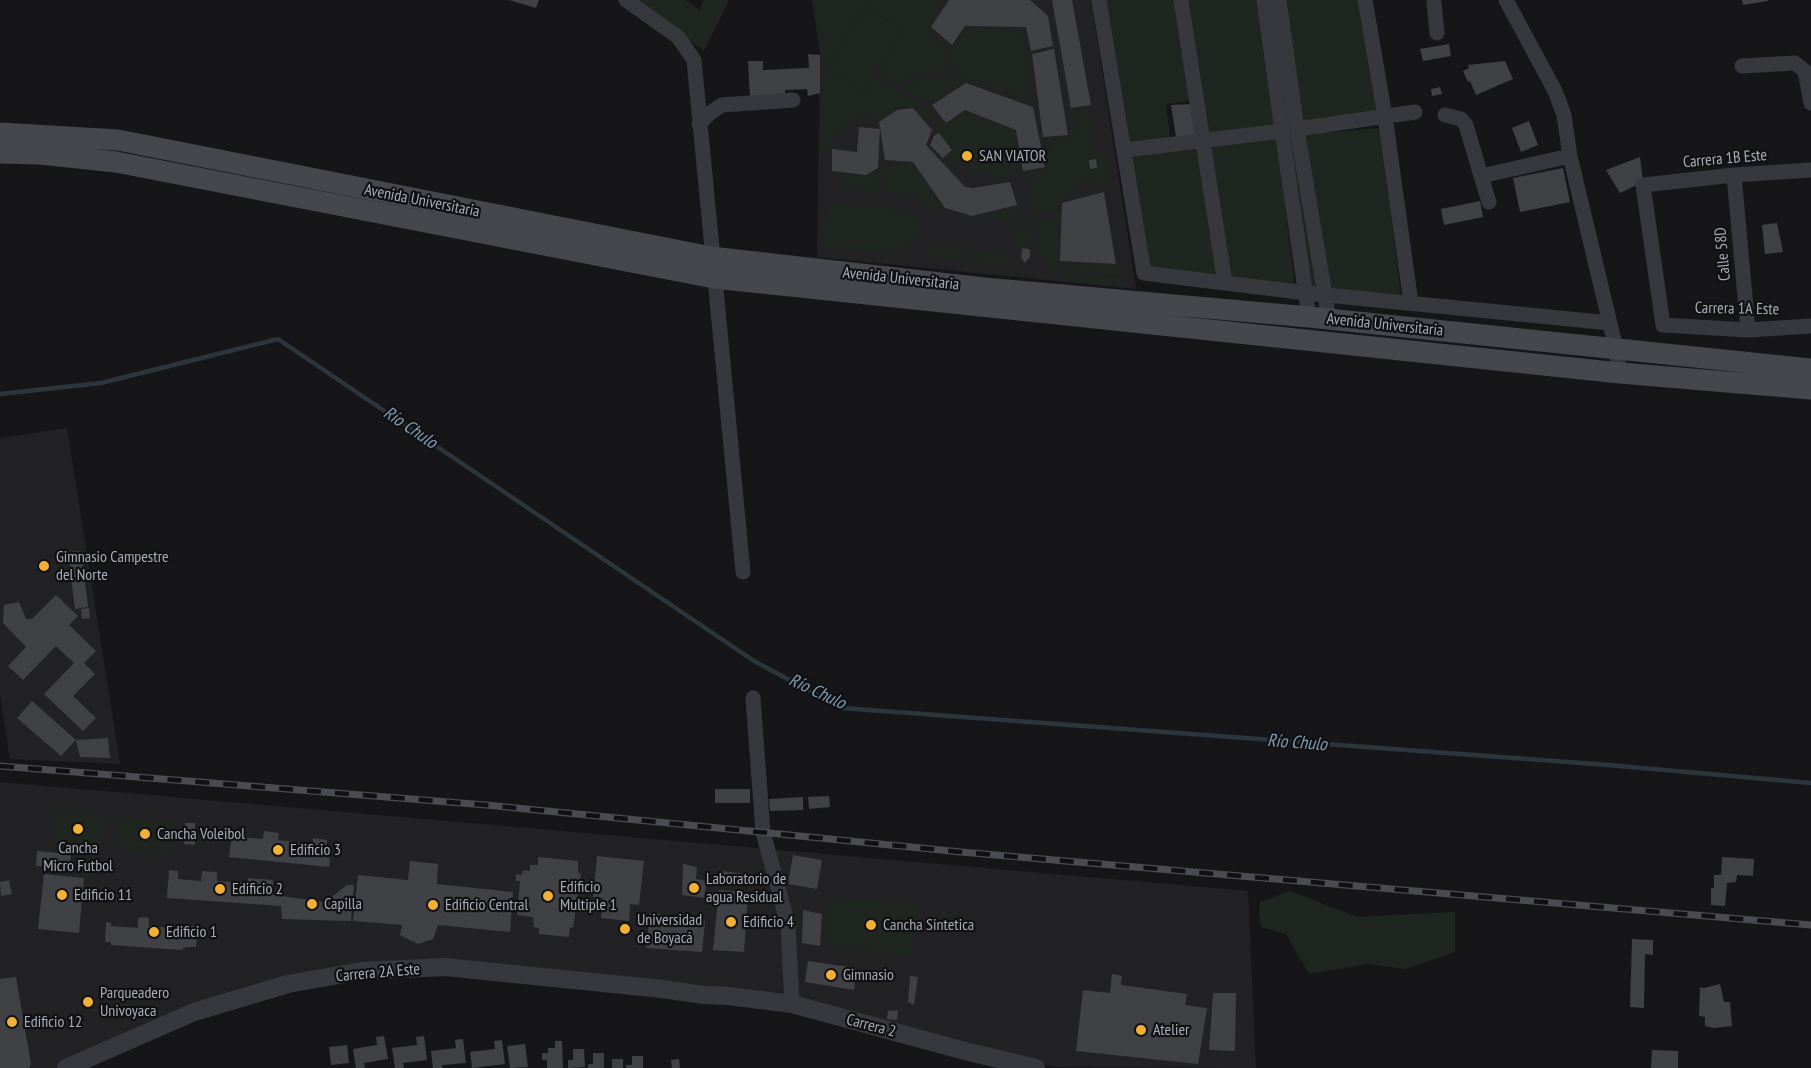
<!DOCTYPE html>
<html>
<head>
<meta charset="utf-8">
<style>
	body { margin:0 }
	canvas { display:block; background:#161618 }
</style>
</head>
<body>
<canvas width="1811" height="1068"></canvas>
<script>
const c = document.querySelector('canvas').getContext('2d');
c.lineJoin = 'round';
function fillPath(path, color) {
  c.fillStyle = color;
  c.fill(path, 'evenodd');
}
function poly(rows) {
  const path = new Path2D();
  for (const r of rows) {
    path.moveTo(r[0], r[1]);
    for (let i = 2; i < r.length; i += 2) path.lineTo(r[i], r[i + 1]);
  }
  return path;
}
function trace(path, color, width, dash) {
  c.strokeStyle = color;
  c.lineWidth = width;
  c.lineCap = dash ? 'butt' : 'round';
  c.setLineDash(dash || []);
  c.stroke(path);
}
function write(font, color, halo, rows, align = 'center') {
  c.font = font + ' "PT Sans Narrow",sans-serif';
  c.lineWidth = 4.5;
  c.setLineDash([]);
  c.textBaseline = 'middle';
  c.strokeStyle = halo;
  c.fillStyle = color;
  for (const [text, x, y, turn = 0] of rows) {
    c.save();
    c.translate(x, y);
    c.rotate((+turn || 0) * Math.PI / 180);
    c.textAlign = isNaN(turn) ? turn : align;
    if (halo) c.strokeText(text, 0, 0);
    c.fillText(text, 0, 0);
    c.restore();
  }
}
const built = poly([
	[812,0,1091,0,1136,289,817,257,820,55],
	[67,428,120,764,10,759,0,694,0,438],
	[0,782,1248,891,1256,1068,1055,1067,790,1001,504,971,284,982,61,1068,0,1068]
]);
const green = poly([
	[635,0,686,0,699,10,704,0,729,0,704,51],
	[814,0,945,0,926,27,940,40,950,70,907,79,898,87,877,75,904,30,864,4,827,66,823,65],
	[1106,0,1177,0,1189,100,1166,105,1170,137,1124,144],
	[1189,0,1258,0,1274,127,1209,135],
	[1283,0,1361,0,1378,117,1301,121],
	[865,7,902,30,864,92,829,68],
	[966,29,1022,31,1031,101,967,79,955,71,946,44,953,49],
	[826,68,865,94,875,78,905,96,927,106,933,114,926,119,914,107,893,108,878,121,868,115,842,127,826,153,821,158,823,82],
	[952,74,963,82,932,103,903,90,908,84],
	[1088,110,1095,151,1104,153,1109,184,1097,186,1084,178,1069,198,1057,200,1056,212,1030,208,1027,203,1029,183,1034,174,1049,169,1046,151,1050,150,1049,140,1069,137,1070,134,1077,134,1074,111],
	[965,111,1014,131,1020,171,1012,176,1002,177,974,170,957,162,950,164,944,158,954,150,940,132,935,134,936,131,934,127,943,122,947,123],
	[1380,128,1401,297,1307,288,1282,136],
	[1277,137,1295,287,1231,278,1211,145],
	[1200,149,1218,277,1150,267,1131,155],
	[888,163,912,164,946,210,938,207,926,207,917,196,888,191,877,171],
	[873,172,884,191,843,189,841,173,865,176],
	[833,203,909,211,920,220,921,234,899,254,823,248,826,207],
	[1020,205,1020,213,1010,225,996,217,986,214],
	[1033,215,1057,220,1057,263,1063,272,1123,279,1125,286,1065,281,1053,269,1036,247,1037,236],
	[1020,219,1030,222,1032,239,1029,247,1023,247,1021,250,1012,240,1011,232,1017,229],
	[930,246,1005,253,1013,260,1007,266,923,256,922,253],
	[1060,263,1120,265,1121,275,1064,269],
	[51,808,104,815,103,846,53,843],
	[116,818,175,822,171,858,116,848],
	[1290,891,1357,917,1455,912,1455,952,1405,969,1367,964,1309,974,1286,934,1261,927,1259,915,1260,902],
	[828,897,918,903,912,956,827,947]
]);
const stream = poly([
	[0,394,101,383,278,339,754,661,842,708,1608,765,1811,783]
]);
const building = poly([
	[509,0,539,0,536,8],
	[949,0,1030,0,1048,16,1053,46,1031,51,1026,27,965,26,952,45,931,27],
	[1052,0,1072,0,1091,105,1071,108],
	[1742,0,1768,0,1768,1,1743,5],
	[1449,44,1451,56,1423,61,1420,49],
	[1054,49,1068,135,1043,137,1032,54],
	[808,54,820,55,820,93,808,96,807,89,785,90,785,97,750,98,748,61,763,61,763,70,809,68],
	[1505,61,1513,79,1476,95,1470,81,1468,82,1463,71,1469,68,1468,65],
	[966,83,1033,107,1045,167,1023,171,1016,130,965,110,946,123,932,105],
	[1440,87,1442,94,1432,96,1431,89],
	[1194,104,1199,134,1176,137,1171,105],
	[913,108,932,130,926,145,965,187,973,188,1010,182,1017,205,972,216,945,208,913,162,885,160,879,122,897,110],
	[1529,121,1538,145,1521,152,1512,128],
	[859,127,880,129,878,168,866,175,832,171,832,149,857,152],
	[939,133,952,150,943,158,930,145,934,136],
	[1640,157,1643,182,1620,193,1606,170],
	[1096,159,1097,168,1090,169,1089,160],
	[1563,168,1570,202,1520,212,1513,178],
	[1104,192,1116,264,1060,261,1062,203],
	[1480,201,1483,217,1444,225,1441,209],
	[1777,223,1783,252,1765,254,1762,225],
	[1022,248,1029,249,1030,251,1030,257,1025,263,1021,258],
	[81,551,88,607,75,609,68,552],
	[56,595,78,616,69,625,96,651,84,663,95,674,73,696,96,718,83,731,44,694,74,663,56,646,23,680,8,666,26,647,3,623,4,605,19,602,26,619,32,619],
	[89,608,90,618,82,619,81,609],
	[32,701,76,740,61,756,17,718],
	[108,738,110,758,80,757,76,740],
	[715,789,750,789,750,803,715,803],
	[829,796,830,807,809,809,808,797],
	[803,797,803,810,770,811,769,799],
	[185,823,195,823,195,845,184,844],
	[264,831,279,833,278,840,313,844,313,838,327,840,325,857,330,858,329,867,229,857,232,833,241,834,240,837,263,839],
	[37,851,71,854,70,868,36,866],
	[793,855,822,860,817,889,788,884],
	[597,856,644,861,639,905,630,904,629,921,601,918,603,898,593,897],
	[538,857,578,861,578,873,581,873,573,928,570,927,569,937,539,934,539,928,534,927,533,917,517,915,520,881,516,881,516,874,522,875,523,870,530,871,530,865,538,865],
	[1722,857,1754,859,1753,876,1737,875,1736,882,1727,883,1725,906,1711,905,1711,888,1714,888,1714,875,1721,875],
	[410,861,438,864,437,884,513,892,510,932,438,925,433,939,418,944,400,935,402,925,353,921,358,875,408,880],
	[683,864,697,867,696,879,707,881,704,898,682,895],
	[169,870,178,871,178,879,201,881,202,871,217,872,217,881,248,883,248,878,273,880,273,895,325,902,347,885,354,885,351,921,282,919,281,906,167,898],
	[722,871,747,874,746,884,722,882],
	[44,874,84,878,79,933,38,929],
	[9,880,12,894,1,896,0,882],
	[719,890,748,892,744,952,713,950],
	[803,910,822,914,820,946,802,943],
	[650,913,705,921,702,952,646,948],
	[144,917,149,918,149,926,186,929,186,925,204,927,203,936,197,935,196,947,186,947,181,950,111,945,111,942,105,942,106,922,111,923,111,926,138,928,138,918],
	[1632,939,1653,940,1653,955,1645,954,1644,1008,1630,1007],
	[808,961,856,968,854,990,805,982],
	[1112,974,1122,976,1121,985,1187,994,1185,1005,1207,1008,1198,1064,1076,1051,1083,990,1110,993],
	[910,976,918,977,914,1005,908,1002],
	[16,977,31,1064,29,1068,0,1068,0,979],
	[1720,984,1724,1002,1730,1002,1732,1026,1714,1028,1705,1026,1705,1017,1699,1016,1700,989,1700,987,1704,988],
	[1213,993,1236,993,1235,1051,1209,1050],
	[898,1010,897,1020,887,1019,888,1011],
	[384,1036,388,1059,364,1063,365,1068,356,1068,353,1049,377,1045,376,1037],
	[424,1036,427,1060,403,1063,404,1068,395,1068,392,1048,417,1045,416,1037],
	[463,1039,466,1063,442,1065,442,1068,433,1068,431,1051,456,1048,455,1040],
	[502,1040,505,1064,472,1068,470,1052,495,1049,494,1041],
	[555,1041,562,1041,563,1068,547,1068,547,1060,542,1060,542,1053,548,1053,548,1048,555,1048],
	[525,1044,528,1067,510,1068,507,1046],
	[347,1045,349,1063,331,1065,329,1047],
	[573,1049,584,1049,585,1067,568,1068,568,1060,573,1060],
	[1652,1050,1678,1051,1678,1068,1651,1068],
	[593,1053,604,1053,604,1068,588,1068,588,1064,593,1064],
	[632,1056,643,1056,643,1068,626,1068,626,1065,632,1065],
	[612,1059,623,1059,623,1068,612,1068],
	[679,1059,680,1068,672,1068,671,1060]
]);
const minor = poly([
	[626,0,678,37,694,60,743,572],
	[1099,0,1144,273,1306,293,1610,323],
	[1181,0,1225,283],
	[1264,0,1282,131,1309,317],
	[1279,0,1297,129,1329,319],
	[1365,0,1385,116,1411,303],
	[1506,0,1555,91,1564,115,1570,156,1616,349,1620,373],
	[1434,2,1437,33],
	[1742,66,1795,63,1805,71,1811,103],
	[1445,115,1461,119,1466,125,1481,176,1570,156],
	[699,124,710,113,722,105,793,100],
	[1297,129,1415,112],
	[1125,150,1282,131],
	[1811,170,1734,175,1643,185,1663,325,1748,330,1811,326],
	[1734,175,1748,330],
	[1481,176,1489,202],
	[753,698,763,832,788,925,792,1004]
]);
const tertiary = poly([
	[66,1068,194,1012,288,984,361,971,445,967,662,989,704,995,728,996,792,1004,965,1051,1036,1068]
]);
const secondary = poly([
	[0,133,118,140,711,257,984,288,1309,317,1811,369],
	[0,153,40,154,116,162,714,278,1620,373,1811,389]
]);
const rail = poly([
	[0,766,486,805,961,852,1811,925]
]);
const markers = [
	[967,156,6,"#f2b134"],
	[44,566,6,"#f2b134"],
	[78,829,6,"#f2b134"],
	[145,834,6,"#f2b134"],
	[278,850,6,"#f2b134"],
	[694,888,6,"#f2b134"],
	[220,889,6,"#f2b134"],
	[62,895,6,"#f2b134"],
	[548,896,6,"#f2b134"],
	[312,904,6,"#f2b134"],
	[433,905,6,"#f2b134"],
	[731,922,6,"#f2b134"],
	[871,925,6,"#f2b134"],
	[625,929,6,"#f2b134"],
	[154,932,6,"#f2b134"],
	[831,975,6,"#f2b134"],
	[88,1002,6,"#f2b134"],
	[12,1022,6,"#f2b134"],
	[1141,1030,6,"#f2b134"]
];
const poiNames = [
	["SAN VIATOR",979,156],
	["Gimnasio Campestre",56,557],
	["del Norte",56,575],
	["Cancha Voleibol",157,834],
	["Cancha",78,848,"center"],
	["Micro Futbol",78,866,"center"],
	["Edificio 3",290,850],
	["Laboratorio de",706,879],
	["agua Residual",706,897],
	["Edificio",560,887],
	["Multiple 1",560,905],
	["Edificio 2",232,889],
	["Edificio 11",74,895],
	["Capilla",324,904],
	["Edificio Central",445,905],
	["Universidad",637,920],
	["de Boyacá",637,938],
	["Edificio 4",743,922],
	["Cancha Sintetica",883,925],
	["Edificio 1",166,932],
	["Gimnasio",843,975],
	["Parqueadero",100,993],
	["Univoyaca",100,1011],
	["Edificio 12",24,1022],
	["Atelier",1153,1030]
];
const streetNames = [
	["Carrera 1B Este",1725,159,-5],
	["Avenida Universitaria",422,201,11],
	["Calle 58D",1723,254,-95],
	["Avenida Universitaria",901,279,6],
	["Carrera 1A Este",1737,309,1],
	["Avenida Universitaria",1385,325,6],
	["Carrera 2A Este",378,973,-5],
	["Carrera 2",871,1026,15]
];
const waterNames = [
	["Río Chulo",410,428,34],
	["Río Chulo",817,692,25],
	["Río Chulo",1297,743,4]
];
fillPath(built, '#222225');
fillPath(green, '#1e261f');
trace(stream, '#2c353c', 4.5);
fillPath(building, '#404145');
trace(minor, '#37383d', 15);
trace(tertiary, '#37383d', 18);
trace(secondary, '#45474d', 21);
trace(rail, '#4a4c52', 7);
trace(rail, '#111113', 4.5, [14]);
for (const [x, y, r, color] of markers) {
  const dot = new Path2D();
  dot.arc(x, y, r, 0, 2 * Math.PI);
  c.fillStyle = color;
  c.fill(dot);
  trace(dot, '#111113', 2);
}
write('16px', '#a8adb8', '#111113', poiNames, 'left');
write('16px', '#a8adb8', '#111113', streetNames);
write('italic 18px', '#7f9bb3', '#111113', waterNames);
</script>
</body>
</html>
